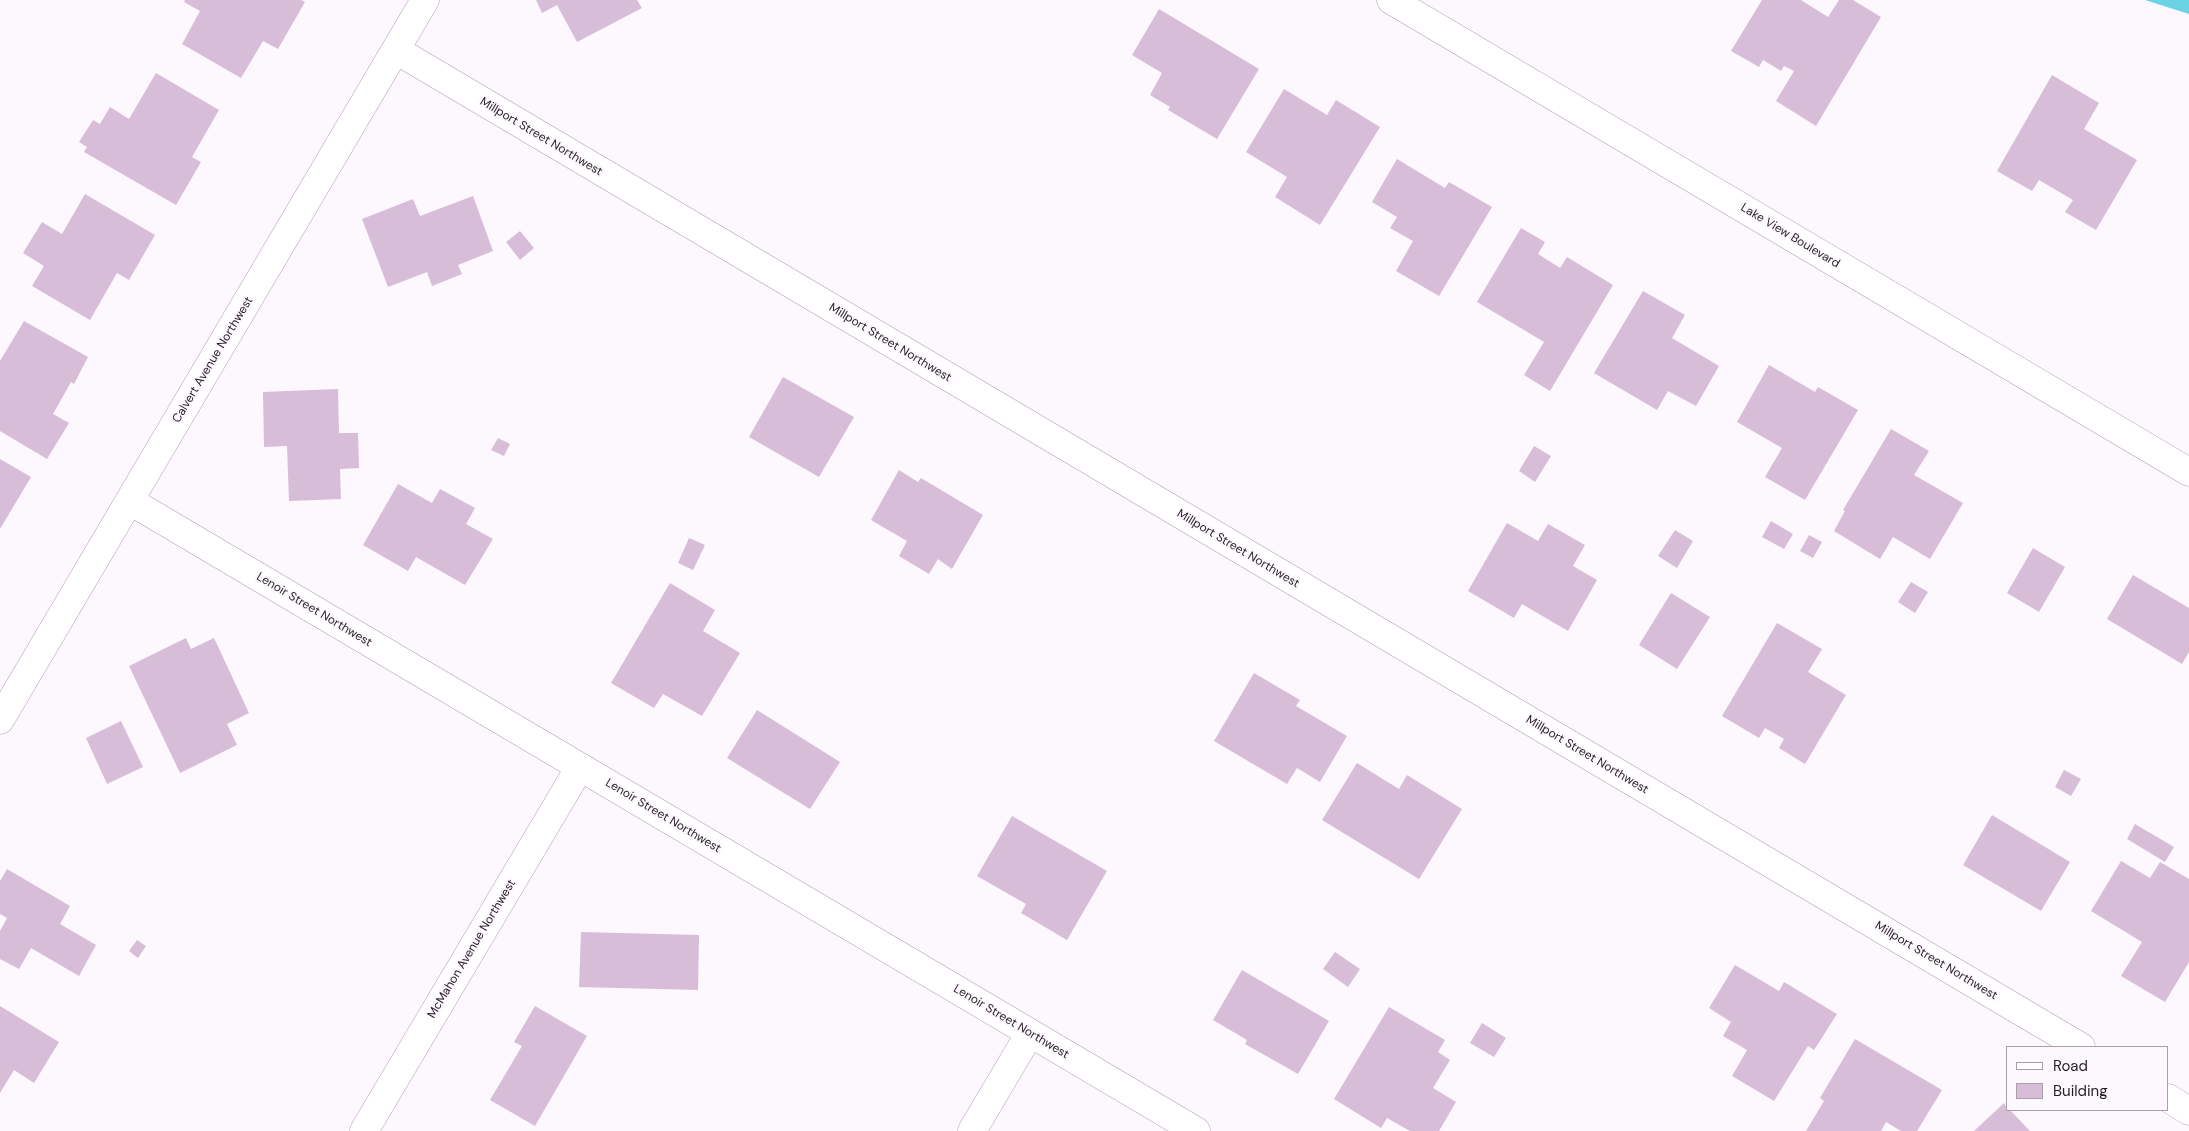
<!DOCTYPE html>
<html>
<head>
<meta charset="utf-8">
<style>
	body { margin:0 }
	#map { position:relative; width:2189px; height:1131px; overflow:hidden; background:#fdf8fe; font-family:"DM Sans",sans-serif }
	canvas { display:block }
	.legend { position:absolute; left:2006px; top:1046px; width:162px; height:65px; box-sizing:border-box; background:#fdf8fe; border:1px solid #a7a0a7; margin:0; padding:6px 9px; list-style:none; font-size:15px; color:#251b25 }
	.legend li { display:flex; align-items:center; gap:10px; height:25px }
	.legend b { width:25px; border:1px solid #a7a0a7 }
</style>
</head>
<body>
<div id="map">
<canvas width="2189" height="1131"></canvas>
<ul class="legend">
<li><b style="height:6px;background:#fff"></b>Road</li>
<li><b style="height:14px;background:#d7bdd8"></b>Building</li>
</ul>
</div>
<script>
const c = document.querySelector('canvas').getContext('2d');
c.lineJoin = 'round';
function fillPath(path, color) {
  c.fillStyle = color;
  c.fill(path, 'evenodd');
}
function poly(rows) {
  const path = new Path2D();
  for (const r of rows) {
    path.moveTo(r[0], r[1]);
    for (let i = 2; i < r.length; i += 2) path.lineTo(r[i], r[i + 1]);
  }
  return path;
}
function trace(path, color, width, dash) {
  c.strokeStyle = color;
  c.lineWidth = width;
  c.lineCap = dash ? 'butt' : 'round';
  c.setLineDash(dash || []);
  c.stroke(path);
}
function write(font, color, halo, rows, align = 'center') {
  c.font = font + ' "DM Sans",sans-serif';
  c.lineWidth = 4.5;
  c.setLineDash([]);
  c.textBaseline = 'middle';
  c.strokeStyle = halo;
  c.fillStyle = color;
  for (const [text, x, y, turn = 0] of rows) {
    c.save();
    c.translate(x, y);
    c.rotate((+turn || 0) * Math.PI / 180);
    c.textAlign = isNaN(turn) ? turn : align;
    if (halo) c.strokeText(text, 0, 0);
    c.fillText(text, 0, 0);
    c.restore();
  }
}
const water = poly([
	[2145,0,2189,0,2189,14]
]);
const building = poly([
	[185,0,301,0,305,2,278,49,263,41,241,78,182,44,200,11,184,2],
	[536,0,637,0,642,8,577,42,557,5,542,13],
	[1762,0,1801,0,1828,17,1839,0,1853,0,1881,17,1816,126,1776,101,1794,71,1784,66,1781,71,1763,60,1759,67,1731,51],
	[1159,9,1259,69,1217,139,1168,110,1170,107,1150,95,1162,73,1132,55],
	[156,73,219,110,192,157,201,162,176,205,84,152,87,147,79,142,93,120,100,124,110,107,129,119],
	[2052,75,2099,103,2084,129,2137,160,2096,230,2065,212,2073,200,2039,180,2032,191,1997,171],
	[1284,89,1327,115,1336,100,1380,127,1320,225,1275,197,1287,177,1246,152],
	[1397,159,1445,188,1449,182,1492,207,1439,296,1396,271,1413,241,1390,228,1397,217,1372,202],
	[85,194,155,235,129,280,117,273,90,320,32,286,44,266,23,253,42,222,62,234],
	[473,196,493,251,458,265,462,274,432,286,427,272,388,287,362,219,413,199,420,216],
	[1521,228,1545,242,1538,254,1560,268,1567,257,1613,285,1550,391,1524,375,1544,342,1477,302],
	[520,231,534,248,520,260,506,242],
	[1643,291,1685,315,1672,338,1719,366,1696,406,1668,391,1657,410,1594,373],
	[24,321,88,357,74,384,71,382,53,414,69,423,47,459,0,431,0,361],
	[1769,365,1815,392,1818,387,1858,410,1805,500,1765,477,1782,448,1737,422],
	[783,377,854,417,819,477,749,437],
	[338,389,339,433,358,433,359,468,340,469,341,499,289,501,287,446,264,447,263,392],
	[1891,429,1929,451,1914,475,1963,503,1930,559,1893,537,1880,559,1834,531,1845,511,1843,510],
	[498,438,510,444,504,456,491,450],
	[1534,446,1551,456,1535,482,1519,471],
	[0,459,31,477,0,529],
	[899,470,918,482,921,478,983,515,952,569,938,559,929,574,899,556,907,541,871,520],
	[398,484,432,503,440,489,475,508,466,524,493,539,465,585,416,557,408,571,363,545],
	[1771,521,1793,534,1784,549,1762,537],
	[1507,523,1538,541,1548,524,1585,545,1573,566,1597,580,1568,631,1522,604,1514,618,1468,591],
	[1675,530,1693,541,1677,568,1658,556],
	[1809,535,1822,542,1813,558,1800,551],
	[689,538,705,545,693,570,678,563],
	[2033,548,2065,567,2039,612,2007,593],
	[2133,575,2189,608,2189,652,2182,664,2107,619],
	[1911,582,1928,592,1915,613,1898,602],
	[670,583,715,610,703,631,740,653,702,716,663,694,654,708,611,683],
	[1671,593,1710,617,1677,669,1639,645],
	[1777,623,1822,649,1808,672,1846,695,1805,764,1779,748,1784,739,1765,728,1759,738,1722,716],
	[186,638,191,649,214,638,249,713,227,724,237,745,180,773,129,666],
	[1254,673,1300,700,1296,706,1347,736,1320,782,1297,768,1287,784,1214,741],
	[757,710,840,762,810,809,727,758],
	[121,721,143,767,107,784,86,738],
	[1357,763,1399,789,1407,775,1462,809,1419,879,1322,820],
	[2064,770,2081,779,2071,796,2055,787],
	[1992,815,2070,862,2041,911,1963,865],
	[1012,816,1107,871,1067,940,1021,913,1026,904,977,876],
	[2135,824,2174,847,2165,862,2127,839],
	[2121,861,2150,878,2160,862,2189,879,2189,962,2165,1002,2121,976,2142,942,2091,911],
	[7,869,70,906,60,924,96,945,79,976,31,948,19,969,0,959,0,931,7,918,0,914,0,881],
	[581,932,699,935,698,990,579,987],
	[137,940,146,946,138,958,129,951],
	[1335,952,1360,969,1348,987,1323,969],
	[1735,965,1779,991,1784,982,1837,1014,1814,1050,1808,1046,1774,1101,1732,1076,1747,1050,1723,1036,1731,1022,1709,1008],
	[1242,970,1329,1021,1298,1074,1245,1044,1247,1040,1213,1020],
	[0,1006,59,1042,34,1083,14,1070,0,1093],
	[535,1006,587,1036,535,1126,490,1100,522,1046,514,1042],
	[1389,1007,1445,1040,1438,1052,1450,1060,1433,1088,1456,1102,1439,1131,1410,1131,1387,1118,1381,1128,1334,1099],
	[1482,1023,1506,1038,1494,1057,1470,1043],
	[1855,1039,1942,1090,1917,1131,1901,1131,1886,1122,1881,1131,1806,1131,1824,1101,1820,1098],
	[2004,1103,2008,1110,2010,1110,2030,1131,1974,1131]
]);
const street = poly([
	[396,50,2081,1047],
	[130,501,1196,1131],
	[0,720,425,0],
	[2168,1098,2189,1111],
	[364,1131,580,767],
	[972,1131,1030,1033]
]);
const secondary = poly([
	[1391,0,2189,472]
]);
const streetNames = [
	["Millport Street Northwest",541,137,31],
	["Lake View Boulevard",1790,236,31],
	["Millport Street Northwest",890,343,31],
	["Calvert Avenue Northwest",213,360,-59],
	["Millport Street Northwest",1238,549,31],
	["Lenoir Street Northwest",314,610,31],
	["Millport Street Northwest",1587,755,31],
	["Lenoir Street Northwest",663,816,31],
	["McMahon Avenue Northwest",472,949,-59],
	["Millport Street Northwest",1936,961,31],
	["Lenoir Street Northwest",1011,1022,31]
];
fillPath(water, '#6ad3e4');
fillPath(building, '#d7bdd8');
trace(street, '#b59cb7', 29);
trace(secondary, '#b59cb7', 29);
trace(street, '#fff', 28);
trace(secondary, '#fff', 28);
write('12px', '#251b25', '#fdf8fe', streetNames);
</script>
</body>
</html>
